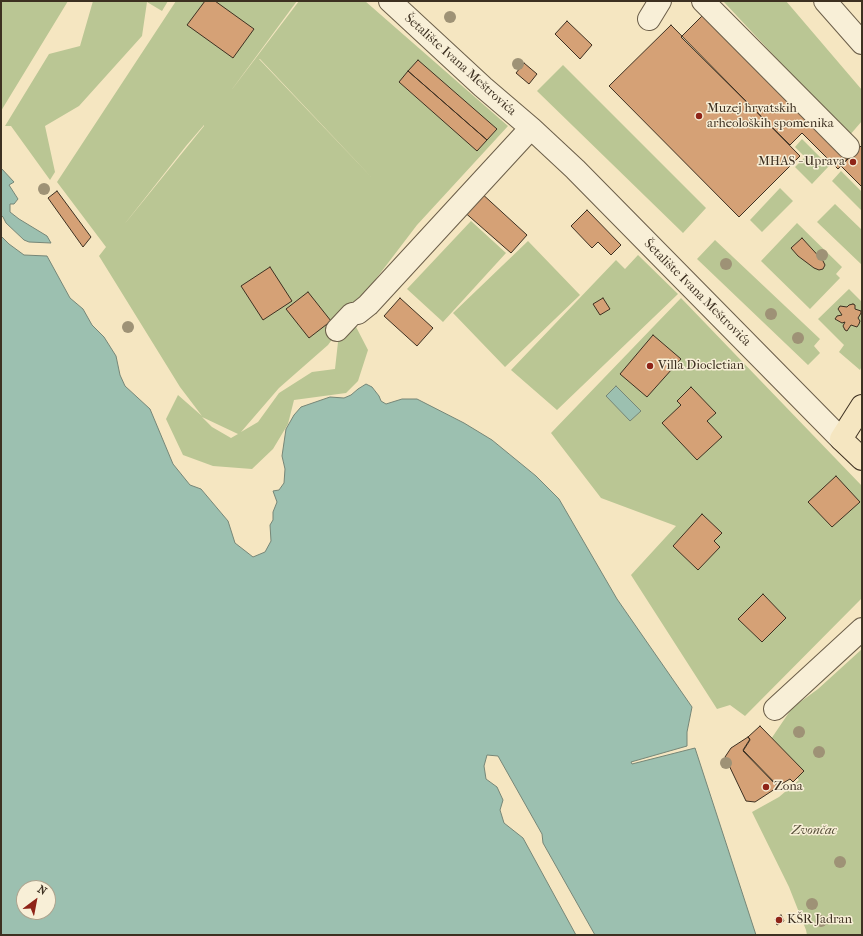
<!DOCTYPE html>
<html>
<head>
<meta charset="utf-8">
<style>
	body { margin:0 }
	#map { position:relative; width:863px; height:936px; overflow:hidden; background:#f5e6c1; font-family:"IM FELL French Canon",serif }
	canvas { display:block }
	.frame { position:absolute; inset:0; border:2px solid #3d3021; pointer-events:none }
	.north { position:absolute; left:16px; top:880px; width:40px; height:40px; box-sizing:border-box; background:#f8efd7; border:1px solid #ada38e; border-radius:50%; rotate:32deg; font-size:11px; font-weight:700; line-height:16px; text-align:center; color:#3d3021 }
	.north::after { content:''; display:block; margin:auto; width:14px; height:18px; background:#8f2418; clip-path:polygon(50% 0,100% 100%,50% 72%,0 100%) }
</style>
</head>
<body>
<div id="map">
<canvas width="863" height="936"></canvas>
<div class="frame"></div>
<div class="north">N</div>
</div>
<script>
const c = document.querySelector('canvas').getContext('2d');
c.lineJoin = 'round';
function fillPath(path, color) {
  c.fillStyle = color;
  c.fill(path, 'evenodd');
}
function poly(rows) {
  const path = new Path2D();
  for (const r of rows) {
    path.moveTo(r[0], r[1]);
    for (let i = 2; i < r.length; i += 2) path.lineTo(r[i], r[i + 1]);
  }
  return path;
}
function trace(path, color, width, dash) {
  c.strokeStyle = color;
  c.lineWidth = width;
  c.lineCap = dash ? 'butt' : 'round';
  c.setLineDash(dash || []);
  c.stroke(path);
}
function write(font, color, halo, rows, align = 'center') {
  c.font = font + ' "IM FELL French Canon",serif';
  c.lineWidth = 3;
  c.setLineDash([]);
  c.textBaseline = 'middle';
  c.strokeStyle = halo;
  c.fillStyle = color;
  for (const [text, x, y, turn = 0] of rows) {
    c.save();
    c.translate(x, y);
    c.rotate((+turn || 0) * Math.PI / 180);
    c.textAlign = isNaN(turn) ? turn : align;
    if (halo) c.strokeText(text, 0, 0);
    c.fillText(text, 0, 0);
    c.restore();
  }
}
const green = poly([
	[1,1,68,1,1,111],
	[93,1,168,1,162,11,147,2,142,36,79,106,45,126,55,172,50,180,11,126,5,126,49,54,80,46],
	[176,1,297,1,230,92,299,1,365,1,508,126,417,225,372,284,328,345,279,388,241,432,258,422,279,393,312,372,335,369,338,342,353,321,368,350,358,381,346,393,294,400,288,424,273,449,252,469,213,466,183,455,166,419,178,395,202,416,180,387,99,256,106,247,57,182],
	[259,59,260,59,375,181],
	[204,125,204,126,123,226,186,146],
	[202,417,238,434,231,438,212,427],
	[723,1,786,1,862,90,862,121,849,136],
	[563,65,706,208,683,233,537,91],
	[802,139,829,166,812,184,795,167,805,157,795,147],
	[841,171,862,192,862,211,832,181],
	[780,188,793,201,762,232,750,220],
	[835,204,862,230,862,265,817,222],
	[471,221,506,253,443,322,407,289],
	[797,223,842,267,836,274,840,278,810,309,761,261],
	[715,240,820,339,814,346,820,353,808,365,697,259],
	[528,241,580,295,505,367,453,313],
	[638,255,678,294,557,410,511,370,616,260,625,269],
	[849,289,862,302,862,366,860,370,839,352,844,345,818,319],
	[681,298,862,486,862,598,745,716,730,705,717,709,631,575,676,526,601,498,551,433],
	[862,649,862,935,807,935,806,930,789,887,752,812,779,797,799,780,769,742,792,708,818,689]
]);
const water = poly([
	[1,168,14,182,9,185,18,199,14,204,10,204,10,212,19,219,47,236,51,243,29,242,24,240,6,223,3,217,1,215,1,168],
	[1,236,9,244,24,255,47,256,70,298,83,309,92,325,104,337,116,356,120,375,125,386,150,409,173,464,190,485,201,489,228,521,235,543,253,557,265,552,271,541,270,525,273,520,273,512,277,502,273,491,279,490,284,483,285,469,282,456,286,429,294,415,301,407,330,397,344,398,351,395,358,389,366,384,372,387,379,396,381,401,386,404,402,399,417,399,464,423,492,440,536,476,559,499,617,599,692,707,687,732,687,746,631,762,632,764,695,748,756,935,595,935,543,843,542,834,498,756,487,755,484,766,486,779,497,787,503,800,500,810,504,823,523,838,576,935,1,935,1,236],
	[24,888,48,888,48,912,24,912,24,888],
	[616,386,641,411,630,421,606,396,616,386]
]);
const building = poly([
	[205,1,215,1,254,29,233,58,187,25,205,1],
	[705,13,848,158,838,169,802,133,790,145,681,37,705,13],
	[567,21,592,45,580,59,555,34,567,21],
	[671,25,800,156,739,217,609,86,671,25],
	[418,60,497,129,487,140,408,71,418,60],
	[524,63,537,74,529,84,516,73,524,63],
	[408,71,487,140,477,151,399,82,408,71],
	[862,145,862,187,841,166,862,145],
	[57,191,91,237,83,247,48,198,57,191],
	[479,191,527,235,511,253,462,210,479,191],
	[587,210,621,245,611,255,598,242,592,248,571,226,587,210],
	[802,238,823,261,825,265,823,269,819,270,814,268,798,256,791,248,802,238],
	[270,267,292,301,263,320,241,286,270,267],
	[308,292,331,321,309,338,286,309,308,292],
	[400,298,433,328,417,346,384,316,400,298],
	[603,298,610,309,600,315,593,304,603,298],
	[853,304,855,305,855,309,861,311,861,313,858,318,860,321,859,324,857,327,851,325,847,331,845,330,843,326,845,322,842,323,835,319,837,316,842,315,838,309,840,306,847,307,849,305,853,304],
	[653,335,681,359,647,397,620,374,653,335],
	[691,387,716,413,707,421,722,437,697,460,662,423,681,405,677,401,691,387],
	[836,476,860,502,832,527,808,502,836,476],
	[702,514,722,533,714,541,720,547,698,570,673,546,702,514],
	[763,594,786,618,762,642,738,619,763,594],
	[760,726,804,771,793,782,790,779,778,786,743,750,750,739,748,737,760,726],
	[748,737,750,740,743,751,778,787,755,802,746,801,725,757,731,748,748,737],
	[781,915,784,921,777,925,775,919,781,915]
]);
const minor = poly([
	[390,1,483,87,531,128,575,169,841,439],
	[703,1,848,147],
	[825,1,862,43],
	[649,19,660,1],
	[337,330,352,314,358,313,368,305,531,128],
	[775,709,862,629]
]);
const major = poly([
	[862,406,841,439,862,459]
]);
const trees = [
	[450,17],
	[518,64],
	[44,189],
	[822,255],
	[726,264],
	[771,314],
	[128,327],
	[798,338],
	[799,732],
	[819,752],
	[726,763],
	[840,862],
	[812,904],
	[821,921]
];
const markers = [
	[699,116,4,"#8f2418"],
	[853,162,4,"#8f2418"],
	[650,366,4,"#8f2418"],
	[766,787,4,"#8f2418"],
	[779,920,4,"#8f2418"]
];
const streetNames = [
	["Šetalište Ivana Meštrovića",460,65,42],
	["Šetalište Ivana Meštrovića",697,293,45]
];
const poiNames = [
	["Muzej hrvatskih",707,109],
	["arheoloških spomenika",707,124],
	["MHAS - Uprava",845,162,"right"],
	["Villa Diocletian",658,366],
	["Zona",774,787],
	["KŠR Jadran",787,920]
];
const parkNames = [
	["Zvončac",814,831]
];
fillPath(green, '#bac694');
fillPath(water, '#9cc0b0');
trace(water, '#768677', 1);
fillPath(building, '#d5a176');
trace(building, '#3d3021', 1);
trace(minor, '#6b5e49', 24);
trace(major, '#3d3021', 24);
trace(minor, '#f8efd7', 22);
trace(major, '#f5e6c1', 22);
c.fillStyle = '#9e9276';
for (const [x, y] of trees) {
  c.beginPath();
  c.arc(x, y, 6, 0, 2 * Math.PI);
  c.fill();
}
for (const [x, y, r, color] of markers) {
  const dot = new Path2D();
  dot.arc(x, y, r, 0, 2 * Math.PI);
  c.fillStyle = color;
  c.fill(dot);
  trace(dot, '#f8efd7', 1.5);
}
write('13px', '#3d3021', '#f8efd7', streetNames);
write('13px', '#3d3021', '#f8efd7', poiNames, 'left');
write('italic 13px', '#564e38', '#f8efd7', parkNames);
</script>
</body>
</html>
